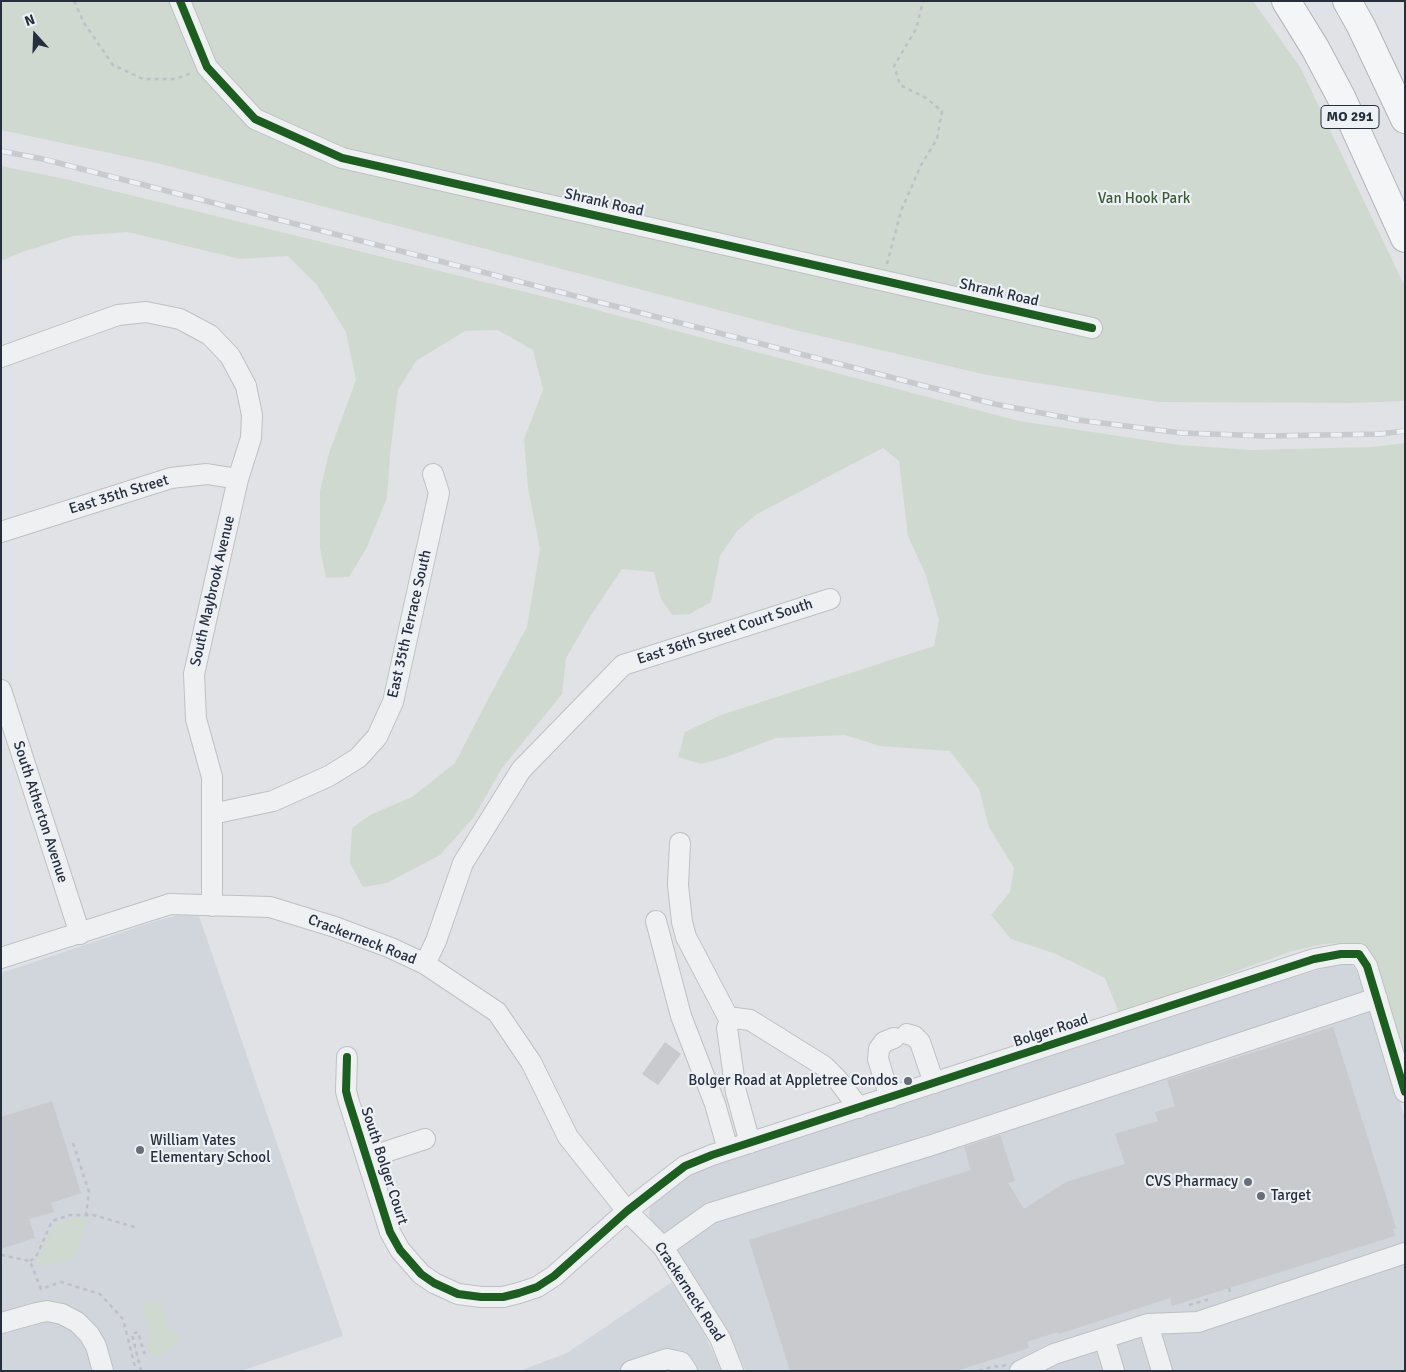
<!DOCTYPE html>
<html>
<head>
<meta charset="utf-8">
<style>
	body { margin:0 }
	#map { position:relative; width:1406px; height:1372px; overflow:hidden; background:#e0e2e5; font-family:Signika,sans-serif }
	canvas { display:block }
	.frame { position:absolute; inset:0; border:2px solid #262f3e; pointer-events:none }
	.north { position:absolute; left:10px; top:10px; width:50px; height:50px; -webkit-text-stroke:4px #edf0f5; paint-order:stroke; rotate:340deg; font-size:14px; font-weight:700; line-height:20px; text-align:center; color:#262f3e }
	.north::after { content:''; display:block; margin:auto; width:18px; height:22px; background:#262f3e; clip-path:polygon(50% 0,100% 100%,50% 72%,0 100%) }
</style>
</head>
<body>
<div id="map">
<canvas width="1406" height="1372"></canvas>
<div class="frame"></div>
<div class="north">N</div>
</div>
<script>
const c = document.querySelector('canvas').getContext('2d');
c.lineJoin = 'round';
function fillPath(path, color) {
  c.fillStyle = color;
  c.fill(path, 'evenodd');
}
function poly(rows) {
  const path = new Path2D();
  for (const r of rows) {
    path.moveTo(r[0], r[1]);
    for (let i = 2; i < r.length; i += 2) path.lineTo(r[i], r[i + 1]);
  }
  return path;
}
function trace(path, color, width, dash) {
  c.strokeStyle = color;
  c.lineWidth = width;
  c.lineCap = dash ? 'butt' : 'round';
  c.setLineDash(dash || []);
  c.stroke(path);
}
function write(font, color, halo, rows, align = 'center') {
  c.font = font + ' Signika,sans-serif';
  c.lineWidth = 4.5;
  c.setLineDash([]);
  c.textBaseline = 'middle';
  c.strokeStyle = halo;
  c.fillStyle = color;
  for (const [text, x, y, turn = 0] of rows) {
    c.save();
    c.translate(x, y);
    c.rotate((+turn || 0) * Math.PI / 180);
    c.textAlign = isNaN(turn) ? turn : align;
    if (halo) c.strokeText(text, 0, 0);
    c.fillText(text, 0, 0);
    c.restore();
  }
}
const built = poly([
	[178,915,199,916,343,1336,241,1371,1,1371,1,973,153,922],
	[1341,963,1348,963,1354,967,1363,983,1405,1119,1405,1371,746,1371,723,1323,683,1260,651,1221,649,1215,650,1208,652,1201,681,1180,710,1165,1166,1016],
	[672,1282,702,1329,722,1371,520,1371,567,1353]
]);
const green = poly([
	[1,1,1253,1,1300,67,1405,287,1405,401,1352,403,1158,402,987,375,795,330,161,164,1,130],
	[1,166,65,179,566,302,1019,421,1179,445,1252,450,1373,447,1405,443,1405,1064,1357,945,1341,943,1323,944,1293,951,1119,1013,1105,978,1056,954,1011,939,991,915,1010,892,1014,868,989,827,979,789,950,751,880,746,845,735,776,738,726,757,701,764,678,757,685,732,721,715,934,646,939,620,925,573,908,536,899,461,883,448,757,514,737,531,720,556,711,602,690,614,672,615,661,599,654,572,622,569,591,615,566,658,562,694,502,768,474,817,440,855,387,883,363,887,350,863,352,828,370,815,412,797,455,763,486,703,527,627,540,549,528,488,524,439,543,390,533,350,498,330,465,331,416,361,398,390,390,454,387,498,366,549,349,577,326,578,320,548,320,491,329,453,356,380,346,332,317,285,288,256,240,259,128,232,73,236,22,252,1,261],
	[73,1218,88,1218,74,1260,35,1266,55,1224],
	[146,1300,163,1302,168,1328,174,1331,181,1338,167,1353,156,1356,152,1354,149,1348,149,1333,144,1310]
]);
const building = poly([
	[1333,1027,1396,1228,1393,1229,1395,1236,1172,1306,1170,1298,1059,1334,1058,1332,1027,1342,1029,1348,956,1371,790,1371,749,1240,971,1170,964,1147,1000,1135,1015,1181,1008,1183,1024,1209,1066,1182,1125,1164,1115,1134,1158,1121,1155,1112,1175,1106,1167,1080],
	[665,1042,681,1054,658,1085,642,1074],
	[52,1101,81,1193,51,1203,54,1212,29,1219,35,1238,1,1249,1,1117]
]);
const path = poly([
	[74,1,84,23,113,65,143,79,175,79,192,73],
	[887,264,901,211,921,165,937,139,942,111,926,98,900,85,894,66,916,29,923,1],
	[73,1143,89,1192,86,1215],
	[1,1255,30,1261,41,1289,61,1282,100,1294,123,1319,136,1371],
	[30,1261,36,1257,52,1221,70,1215,93,1215,138,1228],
	[1229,1288,1231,1295],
	[1189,1305,1206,1300,1208,1300],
	[141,1371,132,1334,138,1332,144,1353,150,1351],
	[979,1371,994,1366,999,1367,1006,1365]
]);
const minor = poly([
	[180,1,207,67,255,119,342,158,1092,328],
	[1,357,118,315,146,312,180,319,210,335,230,356,246,386,252,415,251,438,238,479,194,674,196,719,212,777,212,906],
	[1,532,171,478,207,474,238,479],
	[1,690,80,934],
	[212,814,273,801,329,776,358,758,377,737,393,702,439,493,433,474],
	[680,843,678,885,682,922,686,937,730,1021],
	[656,921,681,1016,715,1104,728,1150],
	[1,958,170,904,270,907,335,927,391,948,425,964,497,1012,531,1062,568,1137,627,1211,663,1247,720,1338,733,1371],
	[425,964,436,941,463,863,521,770,623,665,830,599],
	[907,1034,914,1036,920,1042,934,1083],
	[347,1057,346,1091,348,1099,390,1232,400,1250,421,1274,434,1283,458,1294,481,1297,503,1297,519,1293,537,1287,554,1276,627,1211,659,1186,685,1166,712,1155,1314,959,1341,954,1359,954,1367,966,1405,1092],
	[890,1098,878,1059,879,1049,884,1042,894,1038],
	[750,1143,736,1092,727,1028,730,1021,735,1018,750,1020,824,1066,837,1079,859,1108],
	[367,1158,425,1139],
	[663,1247,711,1213,932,1145,1377,998],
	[1,1323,37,1313,47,1311,62,1314,77,1322,89,1334,96,1346,103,1371],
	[1148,1324,1162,1371],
	[1104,1338,1114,1371],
	[631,1371,667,1359,681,1362,687,1371],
	[1020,1371,1054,1354,1148,1324,1198,1322,1405,1253]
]);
const highway = poly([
	[1286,1,1315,48,1341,97,1405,238],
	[1347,1,1361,26,1405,119]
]);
const rail = poly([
	[1,151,43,159,995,404,1078,420,1182,433,1267,436,1380,434,1405,431]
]);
const cycleway = poly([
	[180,1,207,67,255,119,342,158,1092,328],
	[347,1057,346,1091,348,1099,390,1232,400,1250,421,1274,434,1283,458,1294,481,1297,503,1297,519,1293,537,1287,554,1276,627,1211,659,1186,685,1166,712,1155,1314,959,1341,954,1359,954,1367,966,1405,1092]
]);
const markers = [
	[908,1081,5,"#676e78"],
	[140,1150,5,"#676e78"],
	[1248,1182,5,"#676e78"],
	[1261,1196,5,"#676e78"]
];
const shields = [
	[1350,117,58]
];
const shieldNames = [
	["MO 291",1350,117]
];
const parkNames = [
	["Van Hook Park",1144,199]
];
const streetNames = [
	["Shrank Road",604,203,13],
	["Shrank Road",999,293,13],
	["East 35th Street",119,495,-17],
	["South Maybrook Avenue",213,591,-77],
	["East 35th Terrace South",410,624,-77],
	["East 36th Street Court South",725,632,-18],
	["South Atherton Avenue",40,812,72],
	["Crackerneck Road",362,940,21],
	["Bolger Road",1051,1031,-18],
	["South Bolger Court",384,1166,72],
	["Crackerneck Road",689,1292,57]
];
const poiNames = [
	["Bolger Road at Appletree Condos",898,1081],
	["William Yates",150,1141,"left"],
	["Elementary School",150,1158,"left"],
	["CVS Pharmacy",1238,1182],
	["Target",1271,1196,"left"]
];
fillPath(built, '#d1d5dc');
fillPath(green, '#d0d9d0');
fillPath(building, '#c8cacd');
trace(minor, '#bec0c3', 22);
trace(highway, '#b2b5ba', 30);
trace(path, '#bfc0c5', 2.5, [4, 4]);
trace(minor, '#eff0f2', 20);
trace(highway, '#f4f5f6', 28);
trace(rail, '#c8cacd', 5.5);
trace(rail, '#edf0f5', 4, [11]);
trace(cycleway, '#1b5e20', 8);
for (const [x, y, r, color] of markers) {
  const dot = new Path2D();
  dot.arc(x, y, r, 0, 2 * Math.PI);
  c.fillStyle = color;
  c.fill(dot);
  trace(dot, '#edf0f5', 2);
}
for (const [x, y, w] of shields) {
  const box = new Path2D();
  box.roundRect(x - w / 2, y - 11.5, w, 23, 4);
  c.fillStyle = '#edf0f5';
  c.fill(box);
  trace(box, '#262f3e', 1);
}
write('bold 14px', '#262f3e', null, shieldNames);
write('15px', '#3a5b33', '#edf0f5', parkNames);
write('15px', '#262f3e', '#edf0f5', streetNames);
write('15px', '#262f3e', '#edf0f5', poiNames, 'right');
</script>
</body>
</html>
